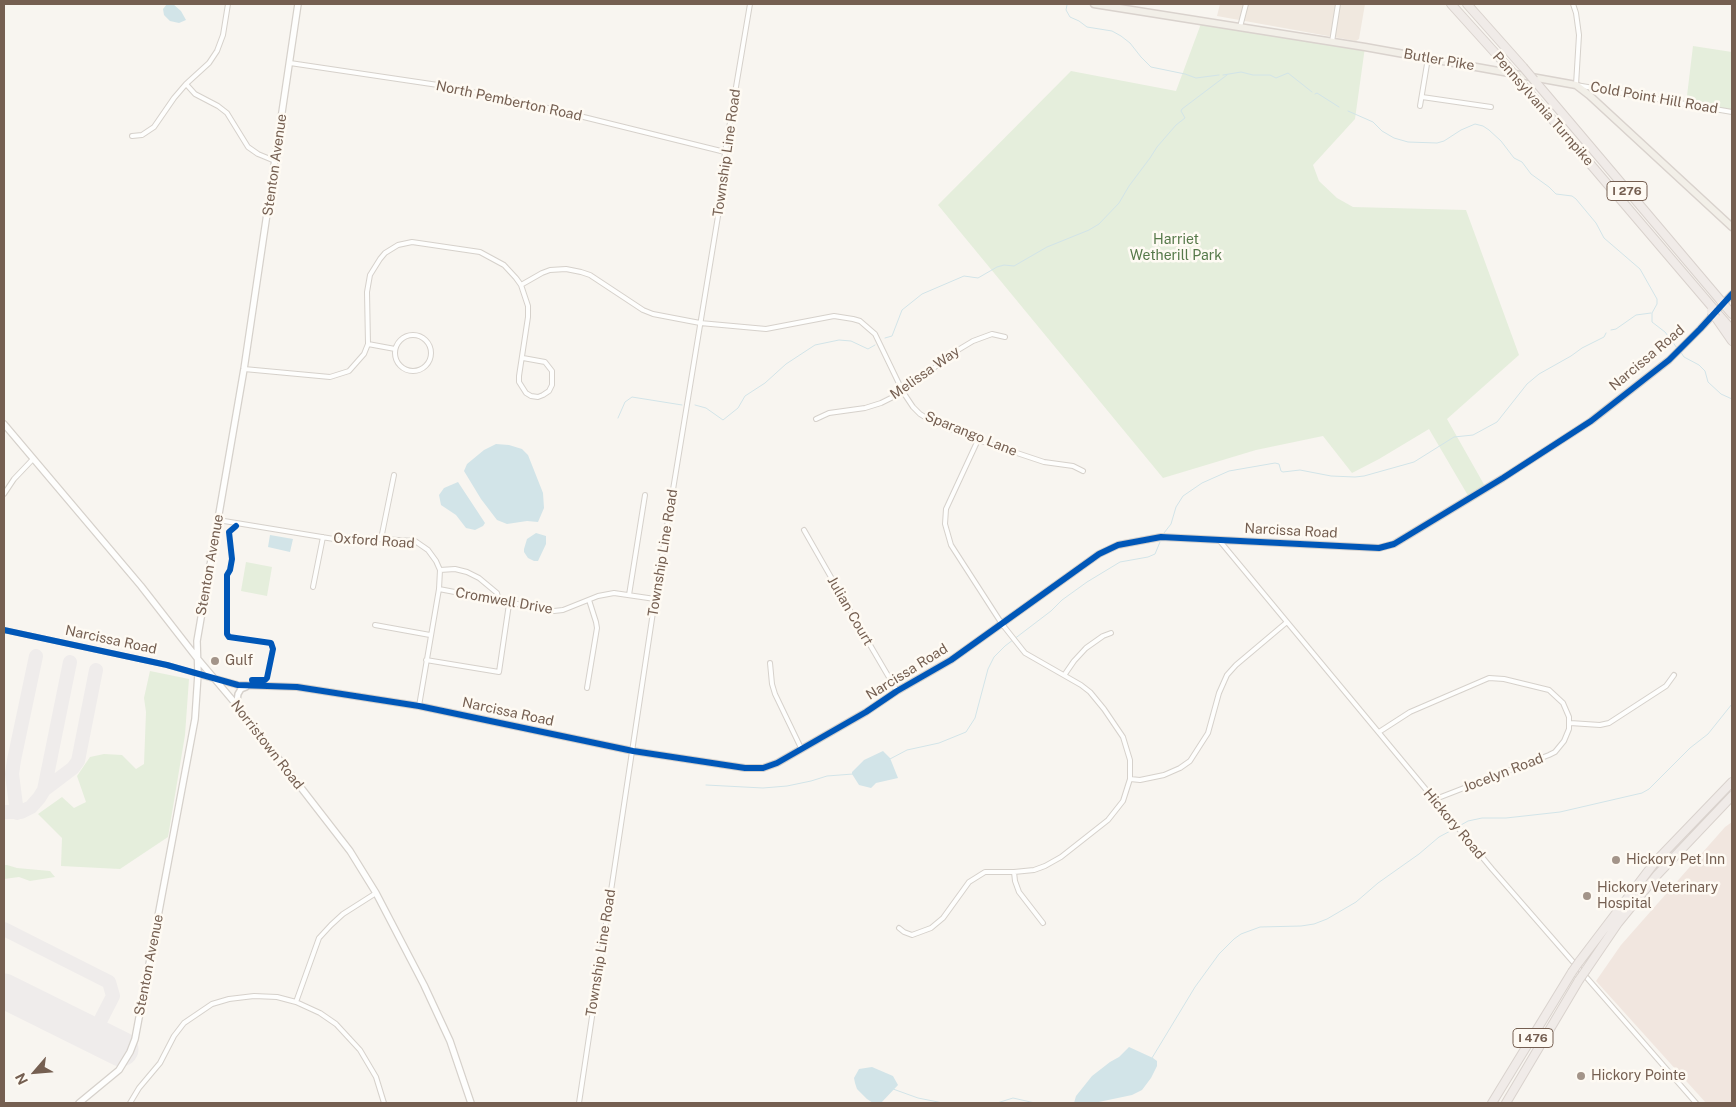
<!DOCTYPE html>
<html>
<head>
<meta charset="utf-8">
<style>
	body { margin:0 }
	#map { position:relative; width:1736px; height:1107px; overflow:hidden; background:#f8f5f0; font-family:"Public Sans",sans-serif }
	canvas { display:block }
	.frame { position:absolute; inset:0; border:5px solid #755f51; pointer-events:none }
	.north { position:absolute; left:10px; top:1047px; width:50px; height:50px; -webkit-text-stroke:4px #fefaf3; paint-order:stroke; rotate:243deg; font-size:14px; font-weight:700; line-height:20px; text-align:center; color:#755f51 }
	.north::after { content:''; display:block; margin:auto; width:18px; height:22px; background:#755f51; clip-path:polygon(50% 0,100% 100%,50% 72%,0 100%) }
</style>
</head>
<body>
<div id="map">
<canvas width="1736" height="1107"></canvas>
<div class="frame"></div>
<div class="north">N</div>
</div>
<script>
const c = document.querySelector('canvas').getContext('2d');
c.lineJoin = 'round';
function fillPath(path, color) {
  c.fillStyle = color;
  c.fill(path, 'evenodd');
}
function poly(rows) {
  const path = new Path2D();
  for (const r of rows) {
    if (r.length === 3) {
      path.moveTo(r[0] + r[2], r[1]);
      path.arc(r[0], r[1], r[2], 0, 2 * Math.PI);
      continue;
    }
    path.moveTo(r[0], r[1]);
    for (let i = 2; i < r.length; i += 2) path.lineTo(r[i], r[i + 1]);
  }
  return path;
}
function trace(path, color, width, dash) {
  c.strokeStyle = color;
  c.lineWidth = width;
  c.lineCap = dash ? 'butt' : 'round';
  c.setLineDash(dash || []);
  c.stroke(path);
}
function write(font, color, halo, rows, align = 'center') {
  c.font = font + ' "Public Sans",sans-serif';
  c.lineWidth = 5;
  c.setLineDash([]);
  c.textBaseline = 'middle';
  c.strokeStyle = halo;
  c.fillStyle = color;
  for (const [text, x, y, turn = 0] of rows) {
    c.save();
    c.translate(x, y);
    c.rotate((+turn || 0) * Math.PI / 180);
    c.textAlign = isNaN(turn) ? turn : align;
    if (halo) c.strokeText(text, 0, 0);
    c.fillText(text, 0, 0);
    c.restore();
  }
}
const residential = poly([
	[1220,4,1365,4,1359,39,1356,41,1217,16]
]);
const commercial = poly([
	[1732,822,1732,1103,1706,1103,1596,981,1621,945,1725,827]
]);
const green = poly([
	[1202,21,1365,47,1355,119,1313,165,1319,181,1337,198,1353,207,1466,210,1519,355,1447,419,1486,488,1470,499,1429,429,1379,459,1352,473,1323,436,1256,450,1163,478,938,205,1071,71,1176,91],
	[1693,46,1732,52,1732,112,1686,104],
	[246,562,272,567,267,596,241,591],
	[150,671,189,679,185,735,168,837,120,869,61,866,62,838,38,814,62,797,74,808,86,802,77,776,90,757,104,754,122,755,136,769,144,764,146,712,144,698],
	[4,865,7,865,17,868,50,871,55,877,30,881,19,877,4,879]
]);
const water = poly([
	[167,4,173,4,181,11,186,20,179,23,170,21,164,15,163,9],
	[496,444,509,445,522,449,528,455,543,493,544,508,538,522,527,521,507,524,497,520,481,499,464,471,467,464,484,450],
	[458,482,485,523,483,526,475,530,466,528,456,515,441,505,439,495,444,488],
	[536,533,546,536,546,544,538,561,534,561,528,558,524,552,524,549,527,539],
	[270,535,293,539,290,552,268,547],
	[883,751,890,758,898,778,876,783,871,788,859,785,852,774,852,772,864,760],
	[1129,1047,1153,1058,1157,1061,1157,1066,1151,1078,1142,1090,1132,1095,1094,1103,1074,1103,1076,1096,1092,1076,1110,1062,1119,1057],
	[872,1067,893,1076,898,1085,881,1103,873,1103,867,1099,857,1089,855,1083,854,1078,859,1069]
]);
const stream = poly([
	[1067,5,1066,10,1070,17,1079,21,1087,27,1112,31,1121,36,1130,43,1141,57,1151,67,1185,74,1196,78,1219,75],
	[1223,75,1241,72,1253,75,1270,75,1276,78,1288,73,1312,92],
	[1315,94,1317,93,1339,107],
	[1348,111,1373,122,1382,131,1394,138,1408,142,1437,143,1444,141,1461,130,1475,124,1483,126,1489,130,1501,141,1514,158,1522,162,1531,174,1549,187,1556,194,1572,196,1576,199,1596,223,1604,238,1640,269,1657,299,1657,304,1652,313,1652,322,1665,332,1677,348],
	[1611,330,1616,329,1636,315,1651,313],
	[885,338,892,336,902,310,922,294,964,276,978,278,997,267,1004,265,1014,266,1047,247,1089,230,1099,224,1119,203,1129,186,1150,158,1157,147,1176,125,1185,118,1181,111,1182,109,1227,75],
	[1680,351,1684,357,1699,365,1705,371,1708,382,1721,394,1732,399],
	[695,405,706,408,723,420,738,408,745,396,765,383,786,364,815,345,839,340,851,341,868,349,875,345],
	[618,418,625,402,632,397,682,405],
	[1164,533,1171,524,1176,507,1183,496,1202,483,1229,471,1275,463,1279,464,1281,471,1283,472,1300,470,1331,476,1355,477,1364,476,1414,462,1454,437,1473,435,1497,422,1527,384,1539,374,1571,356,1582,348,1604,337,1606,333],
	[890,759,907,750,939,743,966,732,975,718,988,669,994,657,1005,646,1051,611,1062,600,1087,582,1120,562,1148,557,1155,554,1160,542],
	[706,785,763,788,787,786,811,781,827,776,853,774],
	[1461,825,1468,821,1482,818,1506,818,1560,812,1642,793,1649,789,1690,748,1708,734,1732,704],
	[1152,1058,1195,987,1219,954,1234,939,1241,934,1260,927,1301,926,1314,924,1327,919,1356,902,1378,883,1419,854,1439,837,1454,829],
	[893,1089,918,1098,943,1103],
	[997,1103,1013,1098,1035,1103]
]);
const taxiway = poly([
	[44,790,73,768,78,761,96,670],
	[4,812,21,812,31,807,39,798,44,790,70,662],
	[17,813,12,774,14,760,36,656],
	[4,929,109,982,113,996,93,1035]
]);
const runway = poly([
	[4,991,121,1049]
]);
const minor = poly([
	[1573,4,1576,13,1579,35,1576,85,1732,112],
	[1240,27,1246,4],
	[1332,42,1338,4],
	[290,63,438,85,531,104,725,152],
	[186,84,209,63,217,51,223,35,228,4],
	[1422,97,1491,107],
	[1420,106,1428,58],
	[132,136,142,135,154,127,174,98,186,84,195,94,218,106,227,113,248,147,258,154,275,161],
	[521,285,528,306,528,317,519,376,519,382,526,393,531,396,538,397,543,395,549,391,552,385,552,371,545,362,523,358],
	[413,353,18],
	[368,344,395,349],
	[244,369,330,377,349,371,364,354,368,344,367,292,370,275,380,259,385,253,398,245,412,242,480,252,504,265,516,278,521,285,542,273,550,270,566,269,581,272,590,275,643,310,653,314,700,323,766,329,834,316,853,319,860,321,875,334,903,392,913,407,920,414,933,422,978,440,1044,462,1073,466,1083,471],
	[816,419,829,413,865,408,881,403,903,392,953,353,973,341,992,334,1005,337],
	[4,494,14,479,33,459],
	[218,520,340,540,381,539,415,541,428,550,436,561,440,570,439,589,419,706],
	[804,530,856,621,897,691],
	[381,539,394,475],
	[1219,540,1492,869,1696,1103],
	[440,570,455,569,467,572,479,578,497,593,499,601],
	[313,587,323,537],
	[439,589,554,611,563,610,598,596,614,593,655,599],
	[629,595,645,495],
	[375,625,430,635],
	[4,630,167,665,198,674],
	[426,660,499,672,509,604],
	[770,663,772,684,775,694,801,748],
	[1065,674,1074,661,1086,648,1103,636,1111,633],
	[587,688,597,628,596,622,589,600],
	[1570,723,1600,725,1609,723,1666,686,1674,675],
	[1379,732,1410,712,1489,678,1504,679,1549,690,1563,703,1569,717,1569,729,1564,741,1555,752,1549,755,1433,800],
	[1130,779,1140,780,1164,775,1180,768,1190,761,1208,733,1219,693,1227,675,1236,665,1287,622],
	[1014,872,1015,881,1019,892,1043,923],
	[899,928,904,932,912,935,931,928,943,918,969,882,985,872,1014,872,1034,870,1045,866,1061,857,1108,820,1123,801,1130,779,1130,760,1123,737,1104,709,1090,692,1081,685,1025,653,1002,624,951,545,945,524,946,509,978,440],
	[296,1002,319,938,331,925,343,914,376,893],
	[130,1103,139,1088,160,1063,174,1036,184,1023,212,1004,229,999,254,996,277,997,296,1002,320,1013,336,1024,360,1050,376,1077,384,1103],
	[579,1103,655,599,720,204,725,152,750,4]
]);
const tertiary = poly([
	[198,674,238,685,297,687,419,706,633,751,745,768,763,768,777,763,866,712,897,691,951,660,1099,554,1118,545,1161,537,1379,548,1394,544,1503,478,1591,421,1669,360,1700,329,1732,294],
	[239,706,237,701,238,694,241,689,246,687]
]);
const secondary = poly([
	[4,424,141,586,197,658,240,709,350,851,376,893,424,985,450,1041,471,1103],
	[79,1103,119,1070,130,1052,135,1039,195,719,198,674,197,641,244,369,298,4]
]);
const primary = poly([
	[1094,4,1365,47,1576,85,1589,95,1732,227]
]);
const motorway = poly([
	[1451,4,1506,65],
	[1467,4,1523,67],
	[1517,78,1713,308],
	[1534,80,1721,301],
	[1726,307,1732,314],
	[1719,315,1732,330],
	[1716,318,1732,341],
	[1579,962,1655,862,1732,782],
	[1586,970,1618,923,1657,875,1732,796],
	[1492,1103,1572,972],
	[1506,1103,1579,980]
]);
const motorwayBridge = poly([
	[1506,65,1517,78],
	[1523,67,1534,80],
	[1721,301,1726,307],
	[1711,311,1716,318],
	[1572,972,1579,962],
	[1579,980,1586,970]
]);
const cycleway = poly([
	[236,526,229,532,232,559,230,570,227,575,227,634,229,637,271,643,273,649,267,678,265,680,252,680],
	[4,630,167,665,238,685,297,687,419,706,633,751,745,768,763,768,777,763,866,712,897,691,951,660,1099,554,1118,545,1161,537,1379,548,1394,544,1503,478,1591,421,1669,360,1700,329,1732,294]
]);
const markers = [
	[215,661,5,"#a39489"],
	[1616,860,5,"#a39489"],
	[1587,896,5,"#a39489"],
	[1581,1076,5,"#a39489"]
];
const shields = [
	[1627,191,40],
	[1533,1038,40]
];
const shieldNames = [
	["I 276",1627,191],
	["I 476",1533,1038]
];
const streetNames = [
	["Butler Pike",1439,60,10],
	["Cold Point Hill Road",1654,98,10],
	["North Pemberton Road",509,101,12],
	["Pennsylvania Turnpike",1543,109,49],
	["Township Line Road",727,153,-82],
	["Stenton Avenue",275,165,-82],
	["Narcissa Road",1647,358,-40],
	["Melissa Way",925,373,-35],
	["Sparango Lane",971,434,22],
	["Narcissa Road",1291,531,3],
	["Oxford Road",374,541,4],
	["Township Line Road",663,553,-81],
	["Stenton Avenue",210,565,-80],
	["Cromwell Drive",504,601,10],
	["Julian Court",850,611,60],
	["Narcissa Road",111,640,12],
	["Narcissa Road",907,672,-32],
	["Narcissa Road",508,712,12],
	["Norristown Road",267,745,52],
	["Jocelyn Road",1503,773,-21],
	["Hickory Road",1454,824,50],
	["Township Line Road",601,953,-81],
	["Stenton Avenue",149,965,-79]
];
const parkNames = [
	["Harriet",1176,240],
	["Wetherill Park",1176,256]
];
const poiNames = [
	["Gulf",225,661],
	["Hickory Pet Inn",1626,860],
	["Hickory Veterinary",1597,888],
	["Hospital",1597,904],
	["Hickory Pointe",1591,1076]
];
fillPath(residential, '#f0e8df');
fillPath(commercial, '#f1e6df');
fillPath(green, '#e5eedc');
fillPath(water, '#d2e4e8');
trace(stream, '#d2e4e8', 1);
trace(taxiway, '#efeceb', 14);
trace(runway, '#efeceb', 35);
trace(minor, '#d6d1cb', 6);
trace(tertiary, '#d6d1cb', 8);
trace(secondary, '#d6d1cb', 8);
trace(primary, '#d9d2cd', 9);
trace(motorway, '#d9d2cd', 10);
trace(minor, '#fefefd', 4);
trace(tertiary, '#fefefd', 5);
trace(secondary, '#fefefd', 5.5);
trace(primary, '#f2efe8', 6);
trace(motorway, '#f0ebe8', 8);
trace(motorwayBridge, '#d9d2cd', 10, []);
trace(motorwayBridge, '#f0ebe8', 8);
trace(cycleway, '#0057b8', 6);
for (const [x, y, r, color] of markers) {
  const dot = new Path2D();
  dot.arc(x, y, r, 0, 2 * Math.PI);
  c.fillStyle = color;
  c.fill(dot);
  trace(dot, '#fefaf3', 2);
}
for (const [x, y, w] of shields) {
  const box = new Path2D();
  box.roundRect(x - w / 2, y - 9.5, w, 19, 4);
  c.fillStyle = '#fefaf3';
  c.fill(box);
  trace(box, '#755f51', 1);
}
write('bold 12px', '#755f51', null, shieldNames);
write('14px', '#755f51', '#fefaf3', streetNames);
write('14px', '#56794a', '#fefaf3', parkNames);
write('14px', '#755f51', '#fefaf3', poiNames, 'left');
</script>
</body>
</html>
